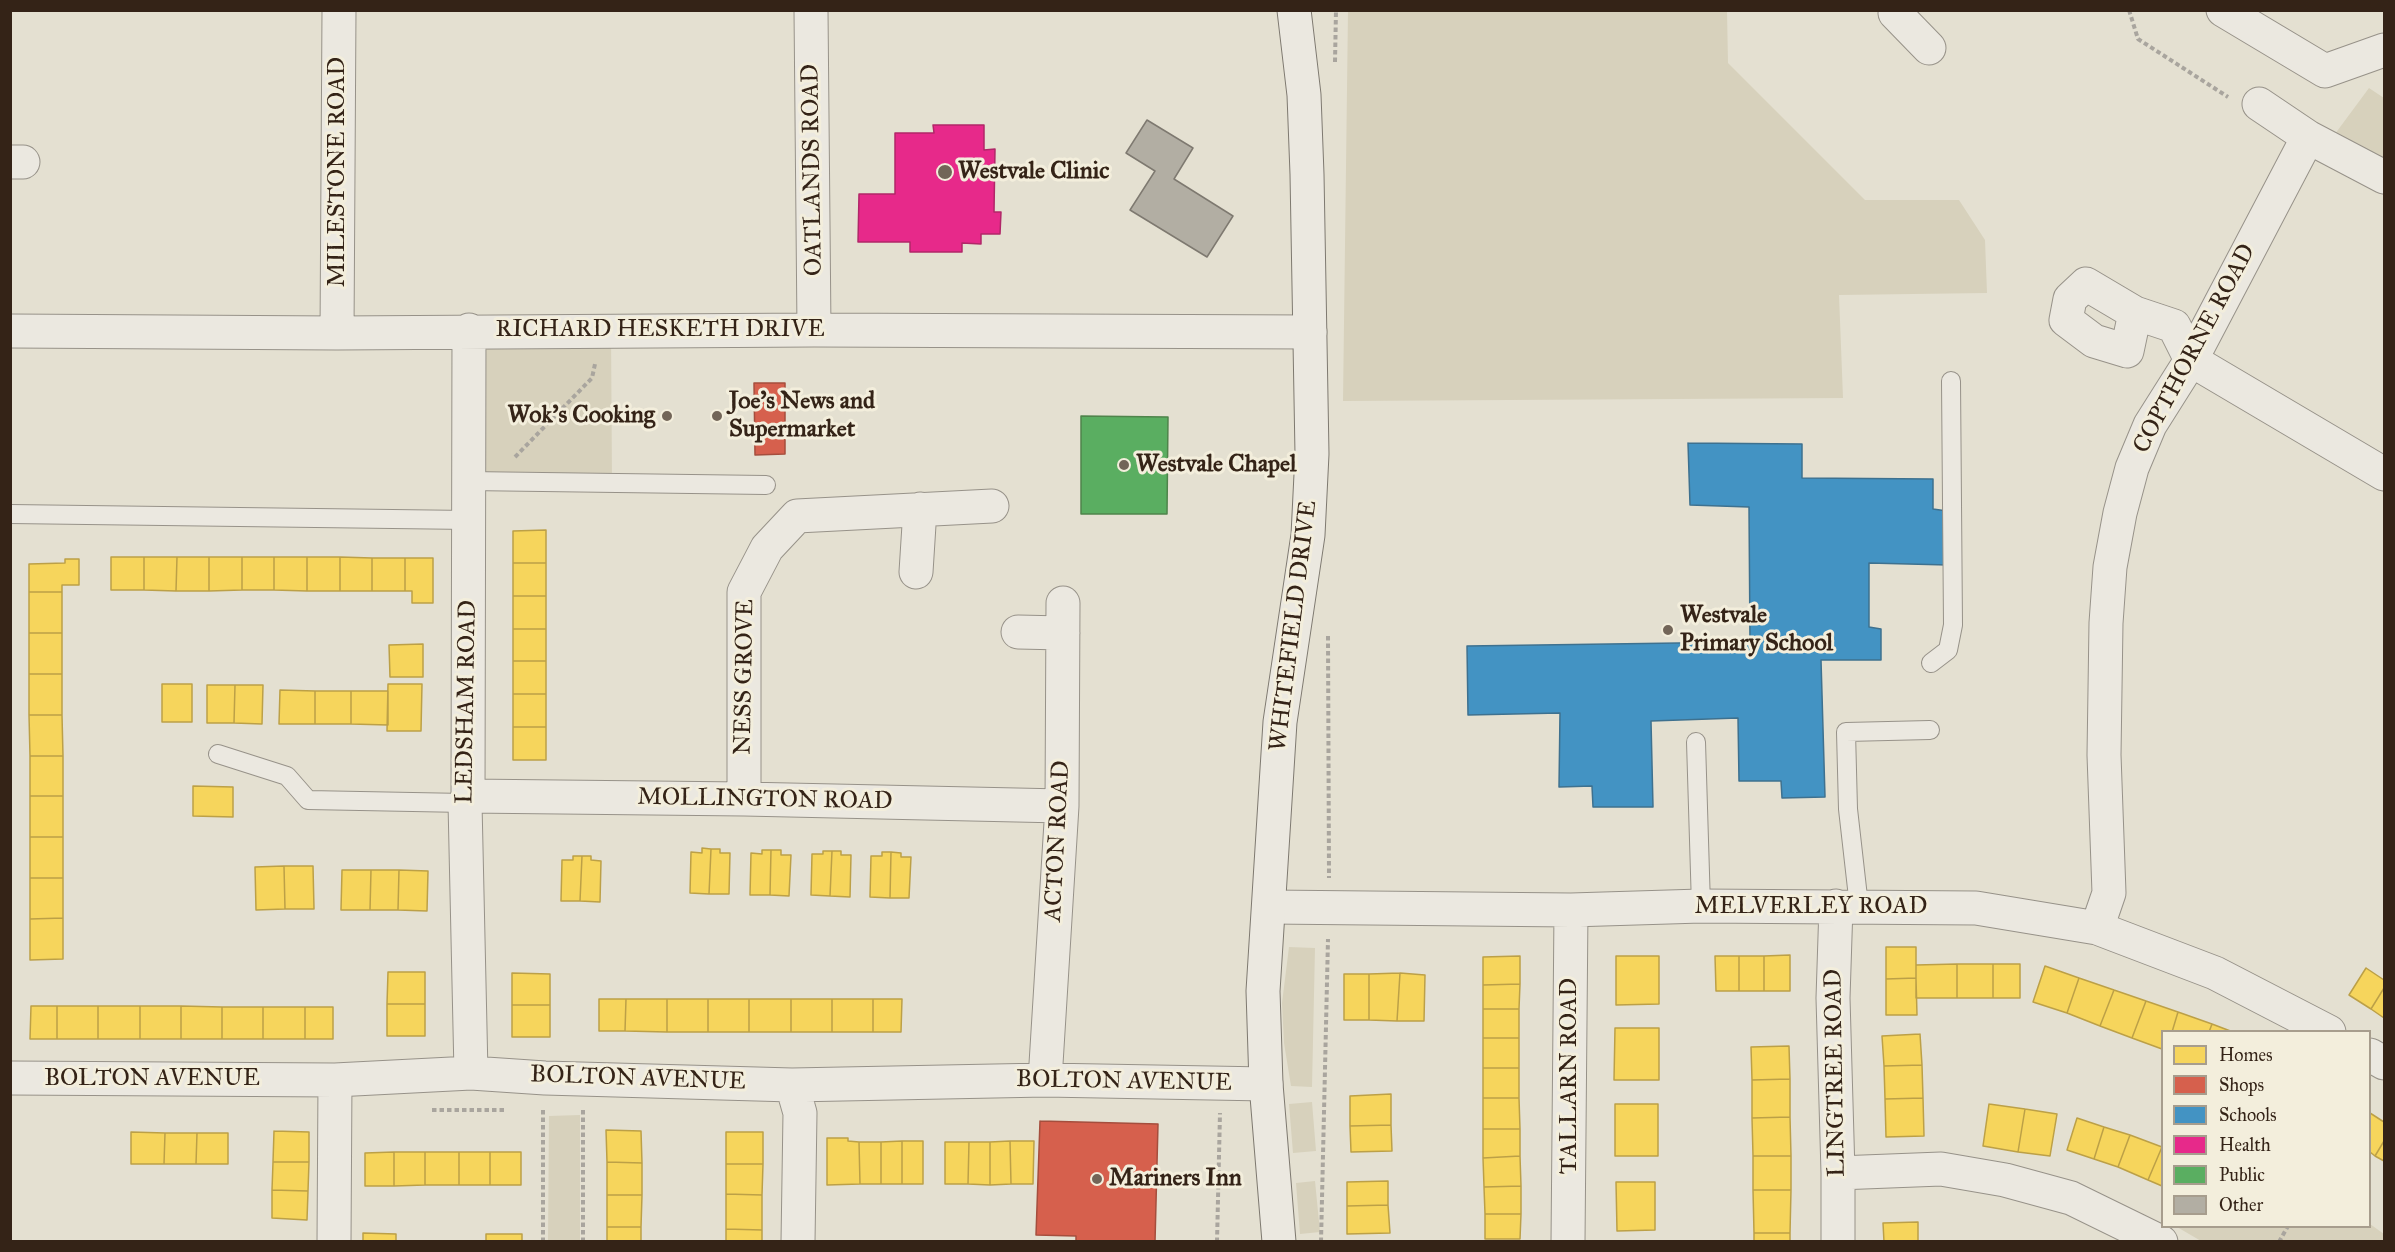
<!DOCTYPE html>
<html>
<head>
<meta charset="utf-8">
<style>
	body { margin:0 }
	#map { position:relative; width:2395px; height:1252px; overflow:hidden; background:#e4e0d1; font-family:"IM FELL Great Primer",serif }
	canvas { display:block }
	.frame { position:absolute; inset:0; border:12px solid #342317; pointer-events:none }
	.legend { position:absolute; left:2161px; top:1030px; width:210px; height:198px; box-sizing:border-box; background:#f3eedc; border:2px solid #a79d8d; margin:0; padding:8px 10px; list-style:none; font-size:18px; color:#342317 }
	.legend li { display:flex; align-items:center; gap:12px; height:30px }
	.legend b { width:30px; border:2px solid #a79d8d }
</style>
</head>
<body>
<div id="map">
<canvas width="2395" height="1252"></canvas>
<div class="frame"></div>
<ul class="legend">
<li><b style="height:16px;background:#f6d55c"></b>Homes</li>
<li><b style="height:16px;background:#d6604d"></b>Shops</li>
<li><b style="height:16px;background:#4393c3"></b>Schools</li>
<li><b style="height:16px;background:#e7298a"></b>Health</li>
<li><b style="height:16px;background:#5aae61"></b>Public</li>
<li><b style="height:16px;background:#b2aea3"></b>Other</li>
</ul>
</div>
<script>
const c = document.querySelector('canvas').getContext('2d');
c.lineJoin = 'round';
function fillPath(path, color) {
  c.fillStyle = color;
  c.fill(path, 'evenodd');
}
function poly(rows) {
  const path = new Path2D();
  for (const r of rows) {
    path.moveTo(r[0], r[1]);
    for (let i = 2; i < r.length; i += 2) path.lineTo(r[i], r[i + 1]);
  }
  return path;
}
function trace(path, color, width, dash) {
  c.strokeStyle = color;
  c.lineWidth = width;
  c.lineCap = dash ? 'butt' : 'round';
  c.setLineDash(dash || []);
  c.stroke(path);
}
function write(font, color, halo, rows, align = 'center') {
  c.font = font + ' "IM FELL Great Primer",serif';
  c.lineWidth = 6;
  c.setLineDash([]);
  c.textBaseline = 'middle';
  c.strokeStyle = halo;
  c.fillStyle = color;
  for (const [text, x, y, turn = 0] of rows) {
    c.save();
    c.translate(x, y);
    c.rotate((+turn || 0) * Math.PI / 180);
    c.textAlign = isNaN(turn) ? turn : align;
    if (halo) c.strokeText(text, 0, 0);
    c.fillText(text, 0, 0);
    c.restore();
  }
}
const green = poly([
	[1348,11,1727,11,1728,63,1865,200,1959,200,1985,240,1987,293,1839,295,1843,398,1343,401],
	[2369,88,2384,98,2384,176,2332,138],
	[469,330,611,330,612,483,468,481],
	[1289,947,1315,948,1312,1087,1291,1086,1284,1043,1282,1003],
	[1312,1102,1316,1151,1293,1153,1289,1104],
	[580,1115,580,1241,548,1241,549,1116],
	[1315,1181,1320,1232,1300,1234,1296,1183],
	[2370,1224,2384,1234,2384,1241,2201,1241,2177,1227,2370,1226]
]);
const homes = poly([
	[546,530,546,563,513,563,513,531,546,530],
	[111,557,144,557,144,590,111,590,111,557],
	[144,557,177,557,176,591,144,590,144,557],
	[177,557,209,557,209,591,176,591,177,557],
	[209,557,242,557,242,590,209,591,209,557],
	[242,557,274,557,274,590,242,590,242,557],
	[274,557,307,557,307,591,274,590,274,557],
	[307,557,340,557,340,591,307,591,307,557],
	[340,557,372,558,372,591,340,591,340,557],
	[372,558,405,558,405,591,372,591,372,558],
	[405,558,433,558,433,603,412,603,412,591,405,591,405,558],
	[65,559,79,559,79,585,62,585,62,592,29,592,29,564,65,563,65,559],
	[513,563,546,563,546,596,513,596,513,563],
	[29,592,62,592,62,633,29,633,29,592],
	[513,596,546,596,546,629,513,629,513,596],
	[513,629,546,629,546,661,513,661,513,629],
	[29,633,62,633,62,674,29,674,29,633],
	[423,644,423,677,390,677,389,645,423,644],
	[513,661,546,661,546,694,513,694,513,661],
	[29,674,62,674,62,715,29,715,29,674],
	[162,684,192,684,192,722,162,722,162,684],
	[388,684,422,684,421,731,387,731,388,684],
	[207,685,235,685,234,723,207,723,207,685],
	[235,685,263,685,262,724,234,723,235,685],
	[280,690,315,691,315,724,279,724,280,690],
	[315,691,351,691,351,724,315,724,315,691],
	[351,691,388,691,388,725,351,724,351,691],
	[513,694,546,694,546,727,513,727,513,694],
	[29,715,62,715,63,756,30,756,29,715],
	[513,727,546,727,546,760,513,760,513,727],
	[30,756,63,756,63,796,30,796,30,756],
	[193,786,233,787,233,817,193,816,193,786],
	[30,796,63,796,63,837,30,837,30,796],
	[30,837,63,837,63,878,30,878,30,837],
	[702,848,711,849,709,894,690,893,691,852,702,853,702,848],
	[711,849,720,849,720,853,730,853,729,894,709,894,711,849],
	[762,850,771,850,770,895,750,895,751,853,762,854,762,850],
	[771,850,781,850,781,855,791,855,789,896,770,895,771,850],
	[823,851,832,851,830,896,811,895,812,854,823,854,823,851],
	[832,851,841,851,841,855,851,855,850,897,830,896,832,851],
	[882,852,891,852,890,898,870,897,871,856,882,856,882,852],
	[891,852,901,853,901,857,911,857,909,898,890,898,891,852],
	[573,856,582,856,580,901,561,901,562,860,573,860,573,856],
	[582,856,591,856,591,860,601,861,600,902,580,901,582,856],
	[284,866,285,909,256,910,255,867,284,866],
	[284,866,313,866,314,909,285,909,284,866],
	[342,870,371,870,370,910,341,910,342,870],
	[371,870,399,870,398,910,370,910,371,870],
	[399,870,428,871,427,911,398,910,399,870],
	[30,878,63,878,63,918,30,919,30,878],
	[63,918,63,959,30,960,30,919,63,918],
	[1886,947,1916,947,1916,978,1886,979,1886,947],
	[1790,955,1790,991,1764,991,1764,956,1790,955],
	[1520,956,1520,984,1483,985,1483,957,1520,956],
	[1616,956,1659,956,1659,1004,1616,1005,1616,956],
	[1715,956,1739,956,1739,991,1716,991,1715,956],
	[1739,956,1764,956,1764,991,1739,991,1739,956],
	[1957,964,1957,998,1916,998,1916,965,1957,964],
	[1957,964,1993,964,1993,998,1957,998,1957,964],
	[1993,964,2020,964,2020,998,1993,998,1993,964],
	[2045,966,2079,978,2067,1013,2033,1002,2045,966],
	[2366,968,2384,980,2384,988,2371,1009,2349,995,2366,968],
	[388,972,425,972,425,1004,387,1004,388,972],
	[512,973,550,974,550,1005,512,1005,512,973],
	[1400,973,1425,975,1424,1021,1397,1021,1400,973],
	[1400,973,1397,1021,1369,1020,1369,974,1400,973],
	[1344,974,1369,974,1369,1020,1344,1020,1344,974],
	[1916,978,1917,1015,1886,1015,1886,979,1916,978],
	[2079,978,2114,990,2100,1026,2067,1013,2079,978],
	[1520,984,1519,1009,1483,1009,1483,985,1520,984],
	[2384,988,2384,1018,2371,1009,2384,988],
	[2114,990,2146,1001,2132,1038,2100,1026,2114,990],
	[599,999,626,999,625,1031,599,1031,599,999],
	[626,999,667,999,667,1032,625,1031,626,999],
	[667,999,708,999,708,1032,667,1032,667,999],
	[708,999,749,999,749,1032,708,1032,708,999],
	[749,999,791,999,791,1032,749,1032,749,999],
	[791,999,832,999,832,1032,791,1032,791,999],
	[832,999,873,999,873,1032,832,1032,832,999],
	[873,999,902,999,901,1032,873,1032,873,999],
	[2146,1001,2178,1012,2172,1032,2162,1032,2162,1049,2132,1038,2146,1001],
	[387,1004,425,1004,425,1036,387,1036,387,1004],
	[512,1005,550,1005,550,1037,512,1037,512,1005],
	[31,1006,57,1006,57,1039,30,1039,31,1006],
	[57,1006,98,1006,98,1039,57,1039,57,1006],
	[98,1006,140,1006,140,1039,98,1039,98,1006],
	[140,1006,181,1006,181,1039,140,1039,140,1006],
	[181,1006,222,1007,222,1039,181,1039,181,1006],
	[222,1007,263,1007,263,1039,222,1039,222,1007],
	[263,1007,305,1007,305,1039,263,1039,263,1007],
	[305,1007,333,1007,333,1039,305,1039,305,1007],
	[1483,1009,1519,1009,1519,1038,1483,1038,1483,1009],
	[2178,1012,2212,1024,2209,1032,2172,1032,2178,1012],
	[2212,1024,2233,1032,2209,1032,2212,1024],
	[1615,1028,1659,1028,1659,1080,1614,1080,1615,1028],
	[1920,1034,1922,1065,1884,1066,1882,1036,1920,1034],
	[1483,1038,1519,1038,1519,1068,1483,1068,1483,1038],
	[1789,1046,1790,1079,1752,1080,1751,1047,1789,1046],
	[1922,1065,1923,1098,1885,1099,1884,1066,1922,1065],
	[1483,1068,1519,1068,1519,1098,1483,1098,1483,1068],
	[1790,1079,1790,1117,1752,1118,1752,1080,1790,1079],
	[1391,1094,1391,1125,1350,1126,1350,1096,1391,1094],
	[1483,1098,1519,1098,1520,1129,1483,1129,1483,1098],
	[1923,1098,1924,1136,1886,1137,1885,1099,1923,1098],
	[1615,1104,1658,1104,1658,1156,1615,1156,1615,1104],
	[1989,1104,2025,1109,2018,1152,1983,1146,1989,1104],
	[2025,1109,2057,1114,2050,1156,2018,1152,2025,1109],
	[2370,1113,2384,1122,2384,1141,2375,1156,2370,1152,2370,1113],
	[1790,1117,1791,1156,1753,1156,1752,1118,1790,1117],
	[2077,1118,2104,1127,2094,1159,2067,1150,2077,1118],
	[1391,1125,1392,1151,1351,1152,1350,1126,1391,1125],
	[2104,1127,2130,1135,2118,1167,2094,1159,2104,1127],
	[1483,1129,1520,1129,1520,1156,1483,1158,1483,1129],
	[606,1130,641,1131,642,1163,607,1162,606,1130],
	[274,1131,309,1132,309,1162,273,1162,274,1131],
	[131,1132,165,1133,164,1164,131,1164,131,1132],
	[726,1132,763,1132,763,1164,726,1164,726,1132],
	[165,1133,197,1133,196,1164,164,1164,165,1133],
	[197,1133,228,1133,228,1164,196,1164,197,1133],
	[2130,1135,2162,1147,2148,1180,2118,1167,2130,1135],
	[827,1138,848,1138,848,1141,859,1142,860,1184,827,1185,827,1138],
	[902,1141,923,1141,923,1184,902,1184,902,1141],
	[902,1141,902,1184,881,1184,881,1142,902,1141],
	[1010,1141,1034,1141,1033,1184,1011,1184,1010,1141],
	[1010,1141,1011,1184,990,1185,990,1142,1010,1141],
	[2384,1141,2384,1161,2375,1156,2384,1141],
	[859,1142,881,1142,881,1184,860,1184,859,1142],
	[945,1142,969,1142,968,1184,945,1184,945,1142],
	[969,1142,990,1142,990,1185,968,1184,969,1142],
	[2162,1147,2162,1186,2148,1180,2162,1147],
	[394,1152,425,1152,425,1185,394,1186,394,1152],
	[394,1152,394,1186,365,1186,365,1153,394,1152],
	[425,1152,459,1152,459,1185,425,1185,425,1152],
	[459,1152,490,1152,490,1185,459,1185,459,1152],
	[490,1152,521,1152,521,1185,490,1185,490,1152],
	[1520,1156,1521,1186,1484,1187,1483,1158,1520,1156],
	[1753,1156,1791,1156,1791,1190,1753,1190,1753,1156],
	[273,1162,309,1162,308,1191,272,1190,273,1162],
	[607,1162,642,1163,642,1195,607,1195,607,1162],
	[726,1164,763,1164,762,1195,726,1194,726,1164],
	[1388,1181,1388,1205,1347,1206,1347,1182,1388,1181],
	[1616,1182,1655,1182,1655,1230,1617,1231,1616,1182],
	[1521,1186,1521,1214,1485,1214,1484,1187,1521,1186],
	[272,1190,308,1191,307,1220,272,1218,272,1190],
	[1753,1190,1791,1190,1790,1233,1754,1233,1753,1190],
	[726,1194,762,1195,762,1230,726,1229,726,1194],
	[607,1195,642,1195,641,1227,607,1227,607,1195],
	[1388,1205,1390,1233,1347,1234,1347,1206,1388,1205],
	[1485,1214,1521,1214,1520,1239,1485,1239,1485,1214],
	[1918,1222,1918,1242,1884,1242,1883,1223,1918,1222],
	[607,1227,641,1227,641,1242,607,1242,607,1227],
	[726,1229,762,1230,762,1242,726,1242,726,1229],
	[363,1233,396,1234,396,1242,363,1242,363,1233],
	[1754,1233,1790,1233,1790,1242,1754,1242,1754,1233],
	[486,1234,522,1234,522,1242,486,1242,486,1234]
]);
const shops = poly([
	[754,383,785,383,785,454,755,455,754,383],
	[1040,1121,1158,1124,1155,1242,1076,1242,1076,1236,1036,1235,1040,1121]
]);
const schools = poly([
	[1688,443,1802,444,1802,478,1933,479,1933,509,1947,511,1948,565,1869,563,1869,627,1881,629,1881,660,1821,660,1825,797,1782,798,1781,781,1739,781,1738,718,1651,721,1653,807,1593,807,1592,786,1559,787,1560,713,1468,715,1467,646,1750,642,1749,507,1690,505,1688,443]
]);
const health = poly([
	[933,125,984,125,984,150,995,149,994,212,1001,212,1000,234,981,234,981,244,962,243,962,252,910,252,910,242,858,242,859,194,895,194,895,133,934,133,933,125]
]);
const public = poly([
	[1081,416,1168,417,1167,514,1081,514,1081,416]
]);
const building = poly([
	[1147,120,1193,148,1174,179,1233,216,1207,257,1130,210,1155,171,1126,153,1147,120]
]);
const path = poly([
	[2129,10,2138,39,2228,97],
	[1335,62,1336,10],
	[515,457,592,378,595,364],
	[1328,636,1329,878],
	[432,1110,505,1110],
	[543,1242,543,1110],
	[583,1242,583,1110],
	[1217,1242,1220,1113],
	[1321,1242,1328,939],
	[2279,1242,2288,1226]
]);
const service = poly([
	[468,481,766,485],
	[10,514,469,520],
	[1931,663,1948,650,1953,625,1951,381],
	[1696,742,1701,906],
	[218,754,287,776,308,800,465,803],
	[1859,906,1848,809,1846,732,1930,730]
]);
const minor = poly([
	[811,10,814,330],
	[1901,10,1895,13,1929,48],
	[2223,10,2325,71,2384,50],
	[2259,104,2308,137],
	[10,162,23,162],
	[2135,313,2127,351,2094,341,2066,320,2070,299,2086,284,2135,313,2174,326,2191,360,2384,474],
	[469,330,468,796,465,803,471,1073],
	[10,331,337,333,814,330,1310,332],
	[337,333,339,10],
	[916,572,920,509],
	[1018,632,1063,633],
	[468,796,744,799,1062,806],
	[744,799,744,592,767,548,797,516,992,506],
	[1836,906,1833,998,1838,1173,1838,1242],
	[1269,907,1571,910,1701,906,1976,908,2097,928,2215,973,2329,1032],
	[2097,928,2109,893,2104,755,2106,623,2110,567,2120,513,2132,468,2150,425,2191,360,2308,137,2384,177],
	[2370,1055,2384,1063],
	[10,1078,335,1080,471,1073,545,1078,792,1085,1045,1080,1266,1084],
	[1045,1080,1062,806,1063,603],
	[792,1085,800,1113,798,1242],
	[1838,1173,1941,1169,2005,1180,2071,1198,2161,1242],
	[334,1242,335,1080],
	[1568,1242,1571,910]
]);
const secondary = poly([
	[1279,1242,1266,1084,1263,991,1280,722,1308,535,1312,454,1307,174,1304,95,1294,10]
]);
const markers = [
	[945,172,8,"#726558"],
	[667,416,6,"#726558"],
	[717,416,6,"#726558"],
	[1124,465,6,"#726558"],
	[1668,630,6,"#726558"],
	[1097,1179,6,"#726558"]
];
const streetNames = [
	["OATLANDS ROAD",813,170,-91],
	["MILESTONE ROAD",338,172,-90],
	["RICHARD HESKETH DRIVE",660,330],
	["COPTHORNE ROAD",2195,349,-62],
	["WHITEFIELD DRIVE",1294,626,-83],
	["NESS GROVE",745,677,-89],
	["LEDSHAM ROAD",467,702,-89],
	["MOLLINGTON ROAD",765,800,1],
	["ACTON ROAD",1058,841,-87],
	["MELVERLEY ROAD",1811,907],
	["LINGTREE ROAD",1836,1073,-91],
	["TALLARN ROAD",1570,1076,-90],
	["BOLTON AVENUE",152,1079],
	["BOLTON AVENUE",638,1079,2],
	["BOLTON AVENUE",1124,1082,1]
];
const poiNames = [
	["Westvale Clinic",958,172],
	["Joe's News and",729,402],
	["Supermarket",729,430],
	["Wok's Cooking",655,416,"right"],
	["Westvale Chapel",1136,465],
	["Westvale",1680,616],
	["Primary School",1680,644],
	["Mariners Inn",1109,1179]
];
fillPath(green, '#d7d1bc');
fillPath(homes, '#f6d55c');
trace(homes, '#bca047', 1.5);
fillPath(shops, '#d6604d');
trace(shops, '#a54e3d', 1.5);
fillPath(schools, '#4393c3');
trace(schools, '#3e718f', 1.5);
fillPath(health, '#e7298a');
trace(health, '#b12768', 1.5);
fillPath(public, '#5aae61');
trace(public, '#4f844b', 1.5);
fillPath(building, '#b2aea3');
trace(building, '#7e7970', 1.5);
trace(service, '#979289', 20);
trace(minor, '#979289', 35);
trace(secondary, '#7e7970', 35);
trace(path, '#a9a59e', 4, [4.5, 3]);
trace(service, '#ebe8e0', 18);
trace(minor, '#ebe8e0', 33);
trace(secondary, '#ebe8e0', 33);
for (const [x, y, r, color] of markers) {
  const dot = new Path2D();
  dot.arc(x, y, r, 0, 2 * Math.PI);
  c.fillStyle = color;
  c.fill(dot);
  trace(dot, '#f3eedc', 2);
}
write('24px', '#342317', '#f3eedc', streetNames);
write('bold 24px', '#342317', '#f3eedc', poiNames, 'left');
</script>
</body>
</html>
